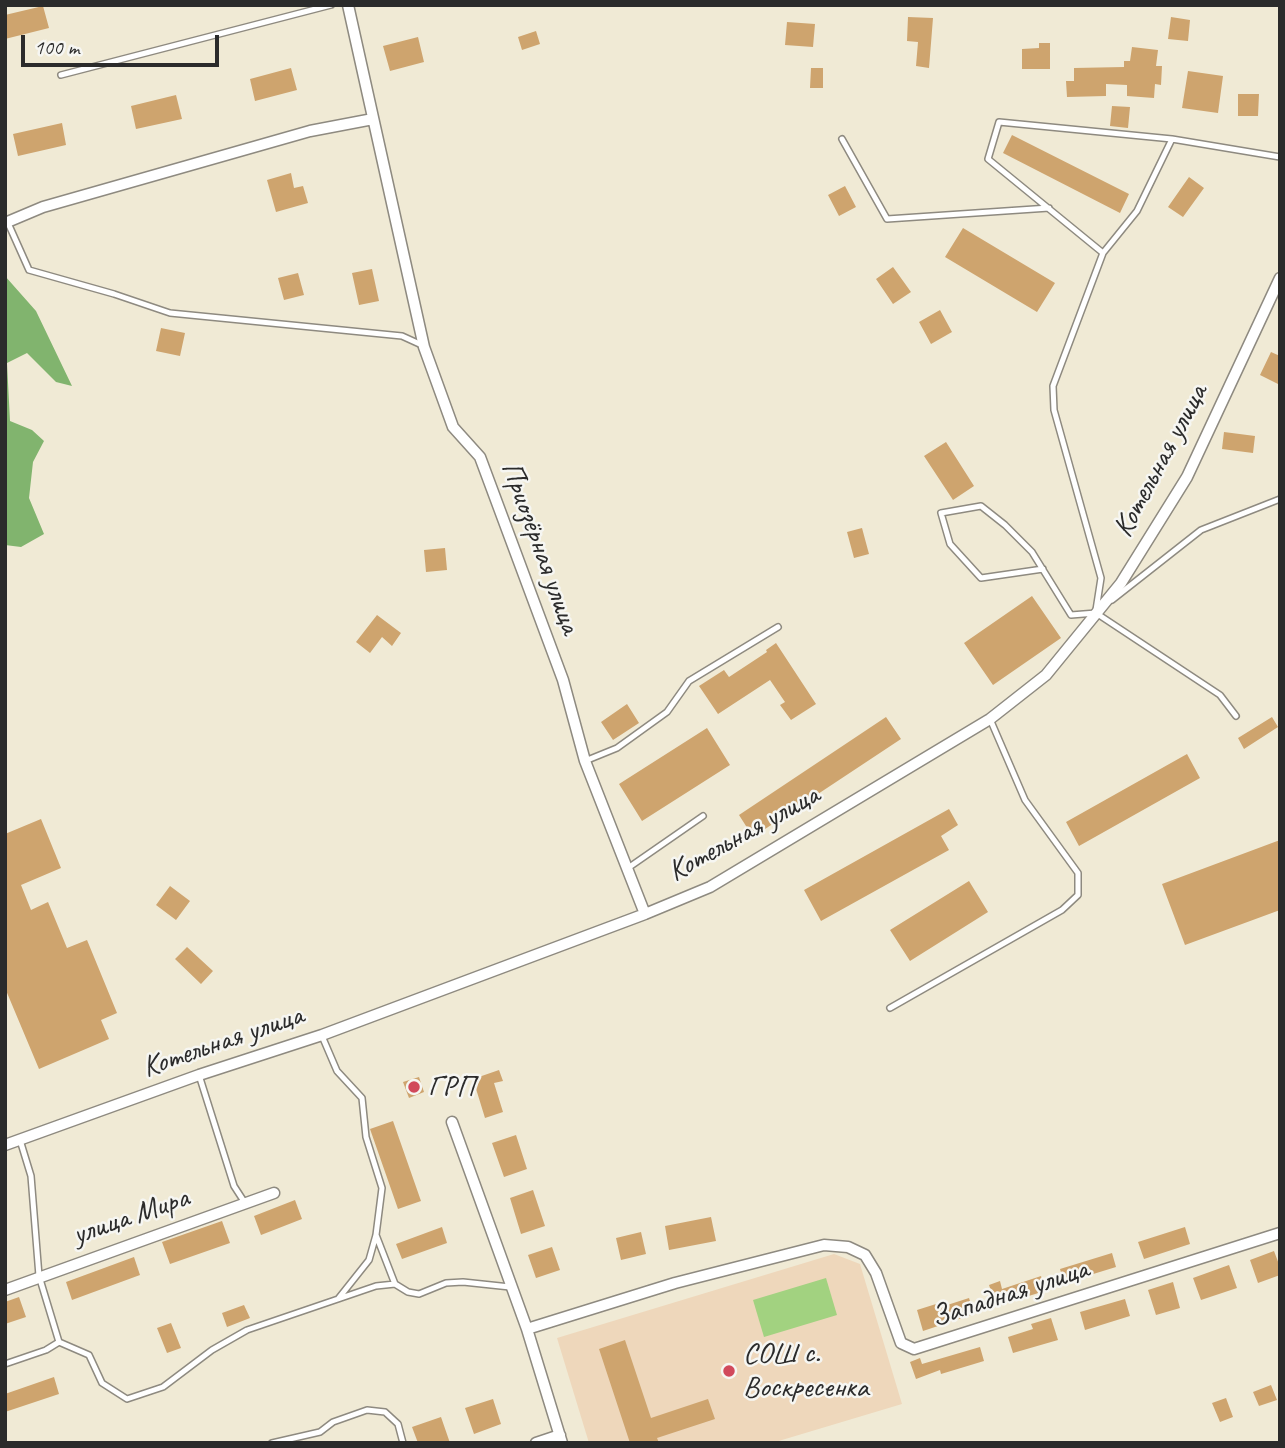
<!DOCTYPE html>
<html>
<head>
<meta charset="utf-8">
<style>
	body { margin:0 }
	#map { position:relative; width:1285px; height:1448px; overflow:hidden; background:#f0ead5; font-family:Caveat,sans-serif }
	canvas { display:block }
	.frame { position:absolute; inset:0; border:7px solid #2b2b2b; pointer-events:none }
	.scale { position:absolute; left:21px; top:35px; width:198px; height:32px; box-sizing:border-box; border:4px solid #2b2b2b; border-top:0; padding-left:9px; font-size:21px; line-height:24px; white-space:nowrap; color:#2b2b2b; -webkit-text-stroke:5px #f6f6f2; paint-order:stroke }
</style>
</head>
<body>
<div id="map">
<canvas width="1285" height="1448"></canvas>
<div class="frame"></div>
<div class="scale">100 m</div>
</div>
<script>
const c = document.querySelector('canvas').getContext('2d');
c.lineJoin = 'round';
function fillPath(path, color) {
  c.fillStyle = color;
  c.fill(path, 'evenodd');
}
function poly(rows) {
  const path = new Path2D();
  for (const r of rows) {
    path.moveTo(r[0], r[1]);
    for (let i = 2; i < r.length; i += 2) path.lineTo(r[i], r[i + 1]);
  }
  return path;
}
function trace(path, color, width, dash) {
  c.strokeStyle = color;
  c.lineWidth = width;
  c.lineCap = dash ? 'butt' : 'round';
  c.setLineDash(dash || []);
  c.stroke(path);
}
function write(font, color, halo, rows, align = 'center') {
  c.font = font + ' Caveat,sans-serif';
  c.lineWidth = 5;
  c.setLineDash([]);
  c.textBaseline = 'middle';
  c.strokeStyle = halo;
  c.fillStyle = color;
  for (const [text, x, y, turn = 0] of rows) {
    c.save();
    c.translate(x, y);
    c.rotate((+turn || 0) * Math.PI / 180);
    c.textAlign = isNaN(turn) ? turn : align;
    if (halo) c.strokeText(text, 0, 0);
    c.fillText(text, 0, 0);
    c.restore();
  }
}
const built = poly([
	[834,1254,860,1264,902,1404,772,1443,589,1443,557,1338]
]);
const green = poly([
	[826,1278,837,1315,764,1337,753,1300]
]);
const forest = poly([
	[5,276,36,311,72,386,56,382,27,353,7,363,10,421,32,430,44,441,33,462,29,498,44,534,21,547,5,545]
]);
const building = poly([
	[43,6,49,28,5,39,5,15],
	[908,17,933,18,929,68,916,66,918,42,907,41],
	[1171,17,1190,20,1188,41,1168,39],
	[787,22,815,24,813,47,785,45],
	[536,31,540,44,522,50,518,37],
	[418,37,424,62,390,71,383,46],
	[1039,43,1050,43,1050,69,1022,69,1022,49,1039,48],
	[1132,47,1158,50,1156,66,1162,66,1161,85,1155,84,1154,98,1127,96,1127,85,1106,84,1106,96,1067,97,1066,81,1074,81,1074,68,1124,67,1124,61,1130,61],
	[291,68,297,90,255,101,250,79],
	[811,68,823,68,823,88,810,88],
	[1188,71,1223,76,1218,113,1182,108],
	[1238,94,1259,94,1258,116,1238,116],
	[176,95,182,119,136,129,131,106],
	[1112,106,1130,107,1128,128,1110,126],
	[62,123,66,145,18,156,13,134],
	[1012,135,1129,194,1120,213,1003,153],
	[291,173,294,188,303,186,308,203,276,212,267,180],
	[1189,177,1204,188,1183,217,1168,207],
	[845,186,856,207,839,216,828,195],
	[963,228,1055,283,1037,312,945,257],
	[893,267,911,292,893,304,876,279],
	[372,269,379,301,359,305,352,273],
	[298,273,304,295,284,300,278,278],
	[940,310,952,332,931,344,919,322],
	[161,328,185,333,180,356,156,351],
	[1271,352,1280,356,1280,385,1260,375],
	[1224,432,1255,436,1253,453,1222,449],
	[946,442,974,486,953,500,924,456],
	[862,528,869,554,854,558,847,532],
	[445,548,447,570,426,572,424,550],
	[1032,596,1061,638,993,685,964,643],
	[377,615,401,633,392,646,382,637,370,653,356,642],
	[776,643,816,704,791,720,780,705,785,702,770,680,718,714,699,686,724,670,729,677,767,652,766,650],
	[627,704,639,723,613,740,601,722],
	[886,717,901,739,753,837,739,815],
	[1272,717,1278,727,1244,749,1238,738],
	[707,728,730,765,642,821,619,784],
	[1187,754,1200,778,1079,846,1066,822],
	[949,809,958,825,941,836,949,850,821,921,804,890],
	[41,819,61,868,21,885,31,910,48,902,67,948,87,940,117,1013,101,1020,109,1039,39,1069,5,988,5,834],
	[1280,840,1280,910,1185,945,1162,884],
	[969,881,988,912,910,961,890,930],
	[170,886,190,901,176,920,156,905],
	[187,947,213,971,201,984,175,959],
	[499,1070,503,1081,494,1083,503,1112,485,1118,473,1079],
	[419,1077,424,1092,409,1098,403,1082],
	[393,1121,421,1201,398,1209,370,1129],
	[516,1135,527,1169,504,1177,492,1143],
	[533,1190,545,1226,521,1234,510,1198],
	[295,1200,302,1219,261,1235,254,1216],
	[711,1217,716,1241,669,1250,665,1226],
	[222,1221,230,1243,170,1264,162,1242],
	[442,1227,447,1243,402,1259,396,1244],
	[1185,1227,1190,1244,1144,1259,1138,1242],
	[641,1232,646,1254,621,1260,616,1238],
	[552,1247,560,1270,536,1278,528,1255],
	[1274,1251,1280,1267,1280,1275,1258,1283,1250,1260],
	[1112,1253,1116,1267,1064,1283,1060,1269],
	[134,1257,140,1275,72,1300,66,1282],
	[1229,1265,1237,1288,1201,1300,1193,1278],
	[1041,1276,1045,1291,996,1306,989,1285,1000,1281,1002,1289],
	[1173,1282,1180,1308,1156,1315,1148,1290],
	[19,1297,26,1317,5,1324,5,1302],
	[969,1298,974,1314,923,1331,917,1310,936,1304,938,1308],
	[1125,1299,1130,1316,1085,1330,1080,1312],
	[244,1305,250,1318,227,1327,222,1313],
	[1051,1318,1058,1340,1013,1353,1008,1337,1033,1329,1031,1324],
	[171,1323,181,1348,167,1353,157,1328],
	[625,1340,651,1418,708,1399,715,1419,657,1438,659,1443,630,1443,599,1349],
	[980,1347,984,1361,941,1374,940,1370,916,1379,910,1362,920,1358,922,1364],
	[54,1377,59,1394,5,1412,5,1394],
	[1271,1385,1277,1400,1259,1406,1253,1392],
	[1226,1398,1233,1417,1220,1422,1212,1403],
	[493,1399,501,1424,474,1434,465,1408],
	[441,1417,450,1443,418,1443,412,1427]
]);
const lane = poly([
	[61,75,331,5],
	[842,139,887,219,1049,208],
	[8,223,29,270,114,294,170,313,402,336,424,346],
	[1103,253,988,159,999,122,1172,139],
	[1043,569,981,578,950,544,941,513,981,506,1005,525,1032,552,1071,615,1096,613,1220,695,1236,716],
	[1112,600,1201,530,1280,499],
	[1096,610,1101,578,1054,410,1053,386,1103,253,1137,211,1172,139,1280,157],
	[585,761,617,748,667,712,689,681,778,627],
	[628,868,703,816],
	[890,1008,1062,910,1078,895,1078,873,1025,800,990,719],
	[199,1075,234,1186,245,1203],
	[376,1235,395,1284],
	[338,1299,376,1286,395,1284,408,1292,419,1294,446,1283,463,1282,510,1287],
	[59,1342,89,1355,102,1383,127,1399,163,1387,212,1350,247,1330,338,1299,369,1260,376,1235,382,1188,366,1137,362,1098,337,1071,322,1036],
	[5,1364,46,1350,59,1342,39,1276,31,1176,20,1140],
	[272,1443,320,1432,333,1422,367,1410,385,1412,398,1424,403,1443]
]);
const street = poly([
	[348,5,424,347,453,427,480,457,563,680,585,761,645,914],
	[5,223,43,207,310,131,373,119],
	[452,1122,527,1329,562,1443],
	[5,1145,199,1075,322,1035,645,914,710,887,990,719,1046,675,1121,583,1187,477,1280,278],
	[5,1290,274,1193],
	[527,1329,675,1283,824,1245,848,1247,865,1255,876,1273,901,1343,914,1349,1280,1233],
	[536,1443,560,1435]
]);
const markers = [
	[414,1087,7,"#d1495b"],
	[729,1371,7,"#d1495b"]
];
const streetNames = [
	["Котельная улица",1161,461,-62],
	["Приозёрная улица",540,548,70],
	["Котельная улица",744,834,-29],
	["Котельная улица",223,1042,-19],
	["улица Мира",131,1217,-19],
	["Западная улица",1010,1294,-18]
];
const poiNames = [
	["ГРП",428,1087],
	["СОШ с.",743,1354],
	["Воскресенка",743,1388]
];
fillPath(built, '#eed7bb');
fillPath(green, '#a2d280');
fillPath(forest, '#81b46e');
fillPath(building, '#cea46e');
trace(lane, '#8e8a80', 8);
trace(street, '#8e8a80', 13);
trace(lane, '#fff', 5);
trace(street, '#fff', 10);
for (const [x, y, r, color] of markers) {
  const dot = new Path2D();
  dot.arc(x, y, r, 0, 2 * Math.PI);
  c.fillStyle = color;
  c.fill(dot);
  trace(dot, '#f6f6f2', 2.5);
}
write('30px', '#2b2b2b', '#f6f6f2', streetNames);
write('30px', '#2b2b2b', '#f6f6f2', poiNames, 'left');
</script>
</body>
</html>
